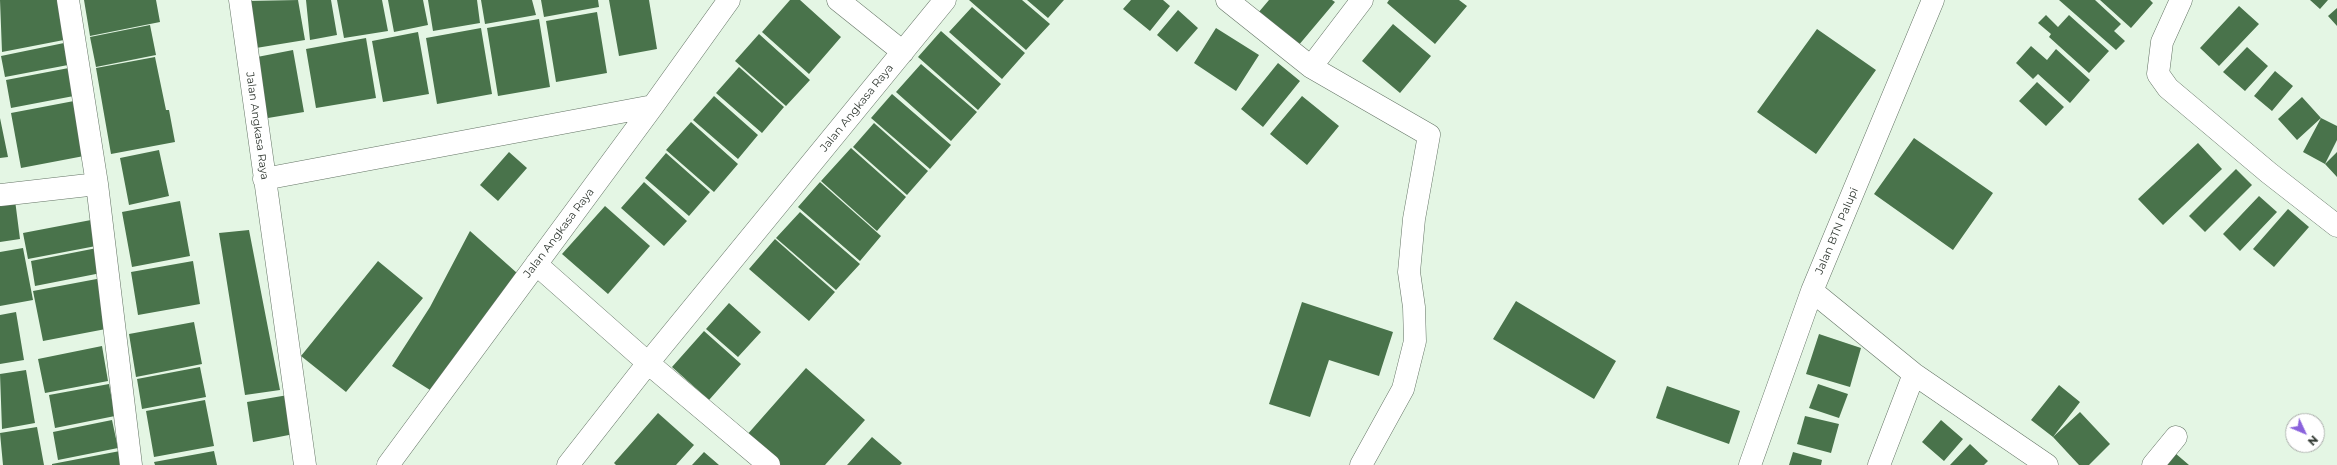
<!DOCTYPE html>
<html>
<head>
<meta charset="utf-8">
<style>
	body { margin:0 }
	#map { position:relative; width:2337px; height:465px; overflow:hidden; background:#e4f6e4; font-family:Montserrat,sans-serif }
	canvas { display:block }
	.north { position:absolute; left:2285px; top:413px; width:40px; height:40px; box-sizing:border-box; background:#fff; border:1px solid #acafac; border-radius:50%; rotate:134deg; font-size:11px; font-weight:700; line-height:16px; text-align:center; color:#2f3730 }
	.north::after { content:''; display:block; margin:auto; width:14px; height:18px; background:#8a62dc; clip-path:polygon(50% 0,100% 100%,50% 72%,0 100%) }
</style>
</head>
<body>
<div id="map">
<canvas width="2337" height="465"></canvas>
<div class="north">N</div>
</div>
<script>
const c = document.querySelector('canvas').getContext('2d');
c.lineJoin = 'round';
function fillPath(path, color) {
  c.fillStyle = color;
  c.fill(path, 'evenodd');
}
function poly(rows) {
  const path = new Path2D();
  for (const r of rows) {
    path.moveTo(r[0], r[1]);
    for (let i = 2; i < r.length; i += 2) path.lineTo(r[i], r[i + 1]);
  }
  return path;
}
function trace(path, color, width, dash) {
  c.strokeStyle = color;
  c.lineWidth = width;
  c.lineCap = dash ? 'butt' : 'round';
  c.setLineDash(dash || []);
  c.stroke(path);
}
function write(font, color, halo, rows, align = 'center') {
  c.font = font + ' Montserrat,sans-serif';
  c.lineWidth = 4;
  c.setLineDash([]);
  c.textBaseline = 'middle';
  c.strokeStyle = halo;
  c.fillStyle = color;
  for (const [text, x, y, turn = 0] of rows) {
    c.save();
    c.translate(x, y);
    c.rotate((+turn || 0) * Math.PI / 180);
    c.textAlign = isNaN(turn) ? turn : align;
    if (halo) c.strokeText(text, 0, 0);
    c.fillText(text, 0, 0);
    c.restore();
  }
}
const building = poly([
	[0,0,61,0,69,39,2,52],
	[84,0,156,0,160,22,90,36],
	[298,0,305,40,256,48,248,1],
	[306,0,331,0,337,35,310,40],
	[337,0,382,0,388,31,344,38],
	[388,0,423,0,428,25,394,32],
	[428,0,477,0,480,23,433,31],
	[481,0,532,0,536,15,485,24],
	[541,0,598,0,599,7,544,17],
	[609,0,649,0,657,49,619,56],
	[790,0,800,0,841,37,809,74,762,32],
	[969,0,1022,0,1050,24,1026,50],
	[1027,0,1064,0,1048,18],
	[1131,0,1163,0,1170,6,1150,31,1123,9],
	[1269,0,1332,0,1335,2,1298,46,1258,13],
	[1389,0,1459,0,1467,6,1435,44,1387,3],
	[2059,0,2095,0,2121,24,2114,31,2125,41,2116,50],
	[2100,0,2150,0,2153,3,2131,28],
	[2310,0,2328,0,2320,9],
	[2239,6,2259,24,2219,66,2200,48],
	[972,7,1025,53,1002,79,949,32],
	[2337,8,2337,26,2328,16],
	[1178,10,1198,28,1177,52,1157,35],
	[597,12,607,73,556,82,546,21],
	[2046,15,2058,27,2069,15,2109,51,2089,73,2049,37,2051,34,2038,23],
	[539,19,550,87,498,96,487,28],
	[1393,24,1431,56,1400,93,1362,61],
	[150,25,156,55,96,67,90,37],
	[481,28,492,94,437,104,426,38],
	[1216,28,1259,55,1236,91,1194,63],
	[1817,29,1876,70,1816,154,1757,112],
	[941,31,1001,84,978,110,918,57],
	[418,32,429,94,383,102,372,41],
	[759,34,810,80,786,106,735,61],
	[366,38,376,98,316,108,306,49],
	[64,43,68,65,5,77,1,56],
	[2031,46,2047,60,2056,49,2090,80,2070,103,2038,74,2033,79,2016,63],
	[2247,47,2268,66,2245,91,2223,72],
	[293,50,304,112,262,119,252,58],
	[155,57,166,110,169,110,175,142,111,154,96,68],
	[1278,63,1300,81,1263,127,1241,109],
	[921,64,977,112,951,141,896,92],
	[74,67,79,95,11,108,6,80],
	[739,67,784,107,762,133,716,93],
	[2275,71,2293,86,2272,111,2254,96],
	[2037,82,2064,107,2046,126,2019,101],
	[892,94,951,145,930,169,871,118],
	[714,96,758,135,738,159,693,120],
	[1302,96,1339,126,1307,165,1270,134],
	[2302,97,2321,118,2297,140,2278,119],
	[74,101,84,156,21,168,11,113],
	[0,118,8,157,0,158],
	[2321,118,2337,126,2337,140,2325,164,2303,152],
	[691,122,738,164,714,192,666,150],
	[874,123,928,171,907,195,853,147],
	[1914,138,1993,193,1953,250,1874,194],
	[2198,143,2222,169,2163,225,2138,199],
	[851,148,906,197,877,231,821,181],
	[159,150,169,196,129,205,120,158],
	[509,152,527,168,498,201,480,185],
	[2337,152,2337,177,2325,164],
	[666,153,710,192,689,216,645,178],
	[2236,169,2252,185,2205,232,2189,216],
	[644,182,687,221,664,246,621,208],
	[820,182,881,236,860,261,798,207],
	[2259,196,2277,212,2240,251,2223,234],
	[15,200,20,239,0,242,0,203],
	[180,201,190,256,132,267,122,212],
	[605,206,650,246,608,294,562,254],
	[2288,209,2309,227,2274,267,2253,249],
	[800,212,860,264,836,290,776,238],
	[91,220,96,246,28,259,23,233],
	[249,230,280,390,245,395,219,233],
	[470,231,517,273,438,395,392,366,430,307],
	[775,239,835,292,809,321,749,269],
	[23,248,33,300,0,306,0,252],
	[97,248,101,273,35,286,31,261],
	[193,261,200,304,138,315,131,272],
	[378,261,423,298,346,392,301,356],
	[102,278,111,328,43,341,33,291],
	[1516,301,1616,361,1594,399,1493,339],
	[1302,302,1393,332,1379,376,1329,360,1310,417,1269,404],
	[729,303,761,332,738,357,706,329],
	[16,312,24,360,0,364,0,315],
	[194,322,202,364,136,377,129,334],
	[704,331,741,364,709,400,672,367],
	[1819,334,1861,348,1850,387,1806,374],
	[102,346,108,381,45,393,38,359],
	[200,367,206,397,142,409,137,379],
	[806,368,865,420,825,465,779,465,746,436],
	[26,370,35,423,2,429,0,374],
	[109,384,115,416,55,428,49,395],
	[1818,384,1848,394,1839,418,1809,408],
	[2059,385,2080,402,2053,437,2031,420],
	[1667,386,1740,411,1729,444,1656,418],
	[288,395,294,434,253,442,247,402],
	[205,400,214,446,154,457,146,411],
	[2080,412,2110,444,2089,465,2079,465,2053,437],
	[658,413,694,445,676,465,616,465,614,463],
	[1805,416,1839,424,1831,453,1797,444],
	[112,420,118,448,58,460,53,432],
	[1941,420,1963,439,1944,461,1922,442],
	[37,427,44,465,3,465,0,433],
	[872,437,902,463,900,465,847,465],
	[1970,444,1988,461,1984,465,1950,465],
	[120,451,123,465,52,465,52,464],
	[214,451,217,465,155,465,154,462],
	[704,452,719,465,692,465],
	[1793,452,1822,460,1821,465,1789,465],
	[2175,453,2189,465,2164,465]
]);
const minor = poly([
	[68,0,97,184,131,465],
	[240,0,305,465],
	[838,0,903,52],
	[1227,0,1311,67,1429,135,1414,219,1409,272,1414,307,1415,341,1403,389,1361,465],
	[2181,0,2162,42,2158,74,2168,88,2269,173,2337,226],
	[1311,67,1362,0],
	[264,179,653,106],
	[0,195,97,184],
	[536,264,648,363,769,465],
	[1812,291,1914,374,2047,465],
	[388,465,653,106,729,0],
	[568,465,648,363,945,0],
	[1750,465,1812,291,1933,0],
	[1879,465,1914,374],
	[2153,465,2176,437]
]);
const streetNames = [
	["Jalan Angkasa Raya",857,108,-51],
	["Jalan Angkasa Raya",257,126,82],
	["Jalan BTN Palupi",1837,231,-67],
	["Jalan Angkasa Raya",559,233,-53]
];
fillPath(building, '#49734b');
trace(minor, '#647465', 23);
trace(minor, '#fff', 22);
write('11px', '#2f3730', '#fff', streetNames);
</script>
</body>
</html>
